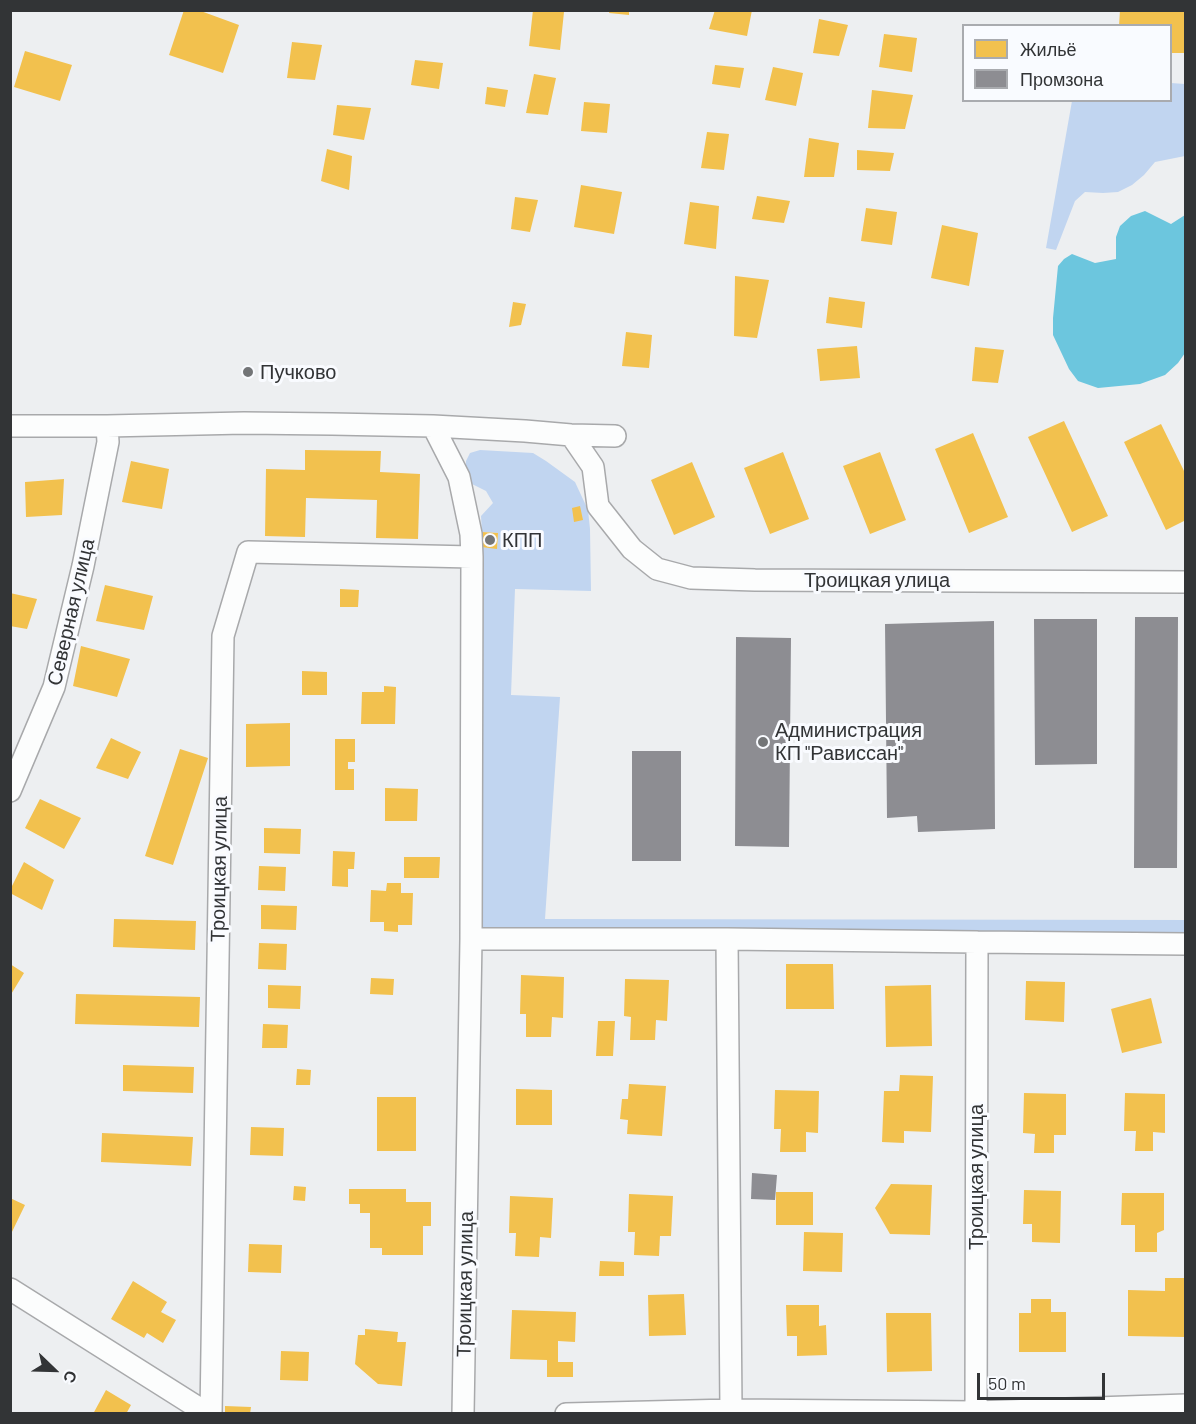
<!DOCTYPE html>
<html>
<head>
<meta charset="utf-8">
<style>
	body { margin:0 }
	#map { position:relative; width:1196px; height:1424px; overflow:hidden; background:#edeff1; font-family:Barlow,sans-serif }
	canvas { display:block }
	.frame { position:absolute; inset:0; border:12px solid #323436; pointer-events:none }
	.legend { position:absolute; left:962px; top:24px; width:210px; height:78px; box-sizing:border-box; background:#f9fbff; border:2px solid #a9abaf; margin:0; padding:8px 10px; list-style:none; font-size:18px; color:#323436 }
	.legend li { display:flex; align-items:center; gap:12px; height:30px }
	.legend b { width:30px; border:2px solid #a9abaf }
	.north { position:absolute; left:24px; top:1340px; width:60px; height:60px; -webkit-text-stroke:4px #f9fbff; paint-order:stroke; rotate:113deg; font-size:16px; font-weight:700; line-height:24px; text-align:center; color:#323436 }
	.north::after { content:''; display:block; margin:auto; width:21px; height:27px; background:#323436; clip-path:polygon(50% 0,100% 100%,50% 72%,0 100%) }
	.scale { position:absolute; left:977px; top:1373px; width:128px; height:27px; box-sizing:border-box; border:3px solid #323436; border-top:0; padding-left:8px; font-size:18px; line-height:21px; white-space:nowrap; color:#323436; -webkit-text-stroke:4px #f9fbff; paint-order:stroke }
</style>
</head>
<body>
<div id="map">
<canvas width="1196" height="1424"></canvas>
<div class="frame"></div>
<ul class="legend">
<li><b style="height:16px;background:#f2c14e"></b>Жильё</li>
<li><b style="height:16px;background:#8d8d92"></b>Промзона</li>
</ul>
<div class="north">С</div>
<div class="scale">50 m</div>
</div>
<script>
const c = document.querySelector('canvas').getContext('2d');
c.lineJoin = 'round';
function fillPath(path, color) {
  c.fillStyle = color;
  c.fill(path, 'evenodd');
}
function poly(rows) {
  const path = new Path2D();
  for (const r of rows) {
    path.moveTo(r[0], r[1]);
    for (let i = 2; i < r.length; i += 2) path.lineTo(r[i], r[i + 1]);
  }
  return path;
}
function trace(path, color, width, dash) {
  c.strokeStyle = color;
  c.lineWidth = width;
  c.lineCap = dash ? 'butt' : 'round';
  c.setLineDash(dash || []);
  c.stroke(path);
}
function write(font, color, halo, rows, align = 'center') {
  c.font = font + ' Barlow,sans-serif';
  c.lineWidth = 6;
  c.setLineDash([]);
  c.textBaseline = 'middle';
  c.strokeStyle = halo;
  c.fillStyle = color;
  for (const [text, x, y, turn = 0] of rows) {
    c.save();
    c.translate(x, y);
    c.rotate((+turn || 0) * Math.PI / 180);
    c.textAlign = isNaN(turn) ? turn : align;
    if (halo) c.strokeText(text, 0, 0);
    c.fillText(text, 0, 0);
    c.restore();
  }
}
const green = poly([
	[1171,83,1185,84,1185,156,1155,162,1144,175,1132,185,1118,192,1103,193,1085,192,1075,201,1056,250,1046,248,1072,101,1170,100],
	[480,450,533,453,546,461,575,482,588,510,590,529,591,591,515,589,511,695,560,697,545,919,1185,920,1185,934,486,931,479,922,481,547,497,548,498,533,482,532,481,516,493,503,486,491,472,484,466,474,466,461,470,453]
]);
const water = poly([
	[1145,211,1171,224,1185,215,1185,353,1178,363,1165,375,1140,384,1098,388,1078,381,1069,369,1053,335,1053,318,1058,266,1064,259,1072,254,1095,263,1116,259,1116,237,1120,226,1131,216]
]);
const homes = poly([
	[184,10,198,10,239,25,223,73,169,55],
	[533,10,564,12,560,50,529,46],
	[610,10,629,10,629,15,609,13],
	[715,10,752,10,747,36,709,29],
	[1120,10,1186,11,1186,53,1170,53,1170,26,1119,26],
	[819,19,848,25,839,56,813,53],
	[884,34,917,38,912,72,879,67],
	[292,42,322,45,315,80,287,78],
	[25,51,72,65,60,101,14,87],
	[415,60,443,63,439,89,411,85],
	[715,65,744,68,740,88,712,84],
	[773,67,803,73,796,106,765,100],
	[534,74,556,78,548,115,526,113],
	[487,87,508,90,505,107,485,104],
	[872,90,913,95,905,129,868,128],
	[584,102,610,104,607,133,581,131],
	[337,105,371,108,364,140,333,135],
	[707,132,729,134,724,170,701,168],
	[809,138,839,143,834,177,804,177],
	[327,149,352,156,349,190,321,181],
	[857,150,894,153,890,171,857,170],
	[581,185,622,192,614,234,574,227],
	[757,196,790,201,784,223,752,219],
	[515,197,538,200,530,232,511,229],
	[690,202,719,206,716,249,684,244],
	[866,208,897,212,892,245,861,241],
	[942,225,978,233,969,286,931,278],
	[735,276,769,280,757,338,734,336],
	[829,297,865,302,862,328,826,323],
	[513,302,526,304,521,325,509,327],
	[626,332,652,335,649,368,622,366],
	[857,346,860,378,820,381,817,349],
	[975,347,1004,350,998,383,972,381],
	[1064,421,1108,516,1072,532,1028,437],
	[1161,424,1186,475,1186,520,1166,530,1124,442],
	[973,433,1008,517,969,533,935,449],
	[305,450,381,451,380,472,420,474,418,539,376,538,377,500,306,498,305,537,265,536,266,469,305,470],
	[783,452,809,519,770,534,744,468],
	[880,452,906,520,870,534,843,466],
	[131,461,169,469,162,509,122,502],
	[692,462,715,517,674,535,651,480],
	[64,479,62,515,26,517,25,482],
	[580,506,583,520,574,522,572,508],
	[482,532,498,533,497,549,481,547],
	[105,585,153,596,144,630,96,621],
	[340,589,359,590,358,607,340,607],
	[10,593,37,599,27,629,10,626],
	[81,646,130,659,117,697,73,686],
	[302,671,327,672,327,695,302,695],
	[384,686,396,687,395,724,361,724,362,692,384,692],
	[290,723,290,766,246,767,246,724],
	[111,738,141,752,128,779,96,768],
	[335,739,355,739,355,762,348,762,348,769,354,769,354,790,335,790],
	[180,749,208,758,173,865,145,856],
	[385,788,418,789,417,821,385,821],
	[40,799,81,818,64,849,25,828],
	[264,828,301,829,300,854,264,853],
	[333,851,355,852,354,869,348,869,348,887,332,886],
	[404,857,440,857,439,878,404,878],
	[24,862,54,880,42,910,10,893,10,890],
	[259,866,286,867,285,891,258,890],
	[387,883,401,883,401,893,413,893,412,925,398,925,398,932,384,931,384,922,370,922,371,890,386,891],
	[261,905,297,906,296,930,261,929],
	[114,919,196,921,195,950,113,947],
	[259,943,287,944,286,970,258,969],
	[10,964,24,973,10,996],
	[786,964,833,964,834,1009,786,1009],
	[521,975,564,977,563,1018,552,1017,551,1037,526,1037,526,1014,520,1014],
	[371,978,394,979,393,995,370,994],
	[625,979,669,980,667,1021,656,1020,655,1040,630,1040,631,1017,624,1016],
	[1026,981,1065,982,1064,1022,1025,1020],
	[268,985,301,986,300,1009,268,1008],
	[931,985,932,1046,886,1047,885,986],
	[76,994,200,997,199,1027,75,1024],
	[1151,998,1162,1043,1122,1053,1111,1009],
	[598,1021,615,1021,613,1056,596,1056],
	[263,1024,288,1025,287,1048,262,1048],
	[123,1065,194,1067,193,1093,123,1091],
	[297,1069,311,1070,310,1085,296,1085],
	[900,1075,933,1076,931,1132,904,1131,904,1143,882,1142,884,1091,899,1091],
	[629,1084,666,1086,662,1136,627,1134,628,1120,620,1119,622,1099,628,1099],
	[516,1089,552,1090,552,1125,516,1125],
	[775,1090,819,1091,818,1133,806,1132,806,1152,780,1152,781,1129,774,1129],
	[1024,1093,1066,1094,1066,1135,1054,1135,1054,1153,1034,1153,1035,1134,1023,1133],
	[1125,1093,1165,1094,1165,1133,1153,1132,1153,1151,1135,1151,1136,1131,1124,1131],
	[377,1097,416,1097,416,1151,377,1151],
	[251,1127,284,1128,283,1156,250,1155],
	[102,1133,193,1137,191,1166,101,1162],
	[891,1184,932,1185,930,1235,890,1234,875,1208],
	[294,1186,306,1187,305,1201,293,1200],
	[349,1189,406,1189,406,1202,431,1202,431,1226,423,1226,423,1255,382,1255,382,1248,370,1248,370,1213,360,1213,360,1204,349,1204],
	[1024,1190,1061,1191,1060,1243,1032,1242,1032,1224,1023,1224],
	[776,1192,813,1192,813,1225,776,1225],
	[1122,1193,1164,1193,1164,1230,1157,1233,1157,1252,1135,1252,1135,1225,1121,1225],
	[629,1194,673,1196,671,1236,660,1236,659,1256,634,1255,635,1232,628,1232],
	[510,1196,553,1198,551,1238,540,1237,539,1257,515,1256,516,1233,509,1233],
	[10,1198,25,1205,10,1236],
	[804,1232,843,1233,842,1272,803,1271],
	[249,1244,282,1245,281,1273,248,1272],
	[600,1261,624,1262,624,1276,599,1276],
	[1165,1278,1186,1278,1186,1337,1128,1336,1128,1290,1165,1291],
	[133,1281,167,1302,161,1312,176,1320,163,1343,147,1333,144,1338,111,1319],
	[684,1294,686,1335,649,1336,648,1295],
	[1031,1299,1051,1299,1051,1312,1066,1312,1066,1352,1019,1352,1019,1313,1031,1313],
	[786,1305,819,1305,819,1326,826,1325,827,1355,797,1356,797,1336,787,1336],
	[512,1310,576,1312,575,1342,558,1341,558,1362,573,1362,573,1377,547,1377,547,1360,510,1359],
	[886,1313,931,1313,932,1371,887,1372],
	[365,1329,398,1332,397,1342,406,1342,402,1386,378,1384,355,1364,358,1335,365,1335],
	[281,1351,309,1352,308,1381,280,1380],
	[106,1390,131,1405,126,1414,93,1414],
	[225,1406,251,1407,250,1414,225,1414]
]);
const industry = poly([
	[1135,617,1178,617,1177,868,1134,868],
	[1034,619,1097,619,1097,764,1035,765],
	[994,621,995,829,918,832,917,816,887,818,885,624],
	[736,637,791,638,789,847,735,846],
	[632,751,681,751,681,861,632,861],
	[752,1173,777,1175,775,1200,751,1199]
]);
const minor = poly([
	[10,426,107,426,244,423,332,424,433,426,525,431,571,435,615,436],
	[433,426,459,477,471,534,472,557],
	[571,435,593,467,598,506,632,549,657,569,691,578,755,580,1186,582],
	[10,791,54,687,83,566,108,442,107,426],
	[471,939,727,939],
	[10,1289,208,1414],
	[731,1410,727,939,977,942],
	[976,1412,977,942,1186,944],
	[211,1414,223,636,248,552,472,557,471,939,463,1414],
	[566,1414,731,1410,976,1412,1186,1405]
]);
const markers = [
	[248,372,6,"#737577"],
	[490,540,6,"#737577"],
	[763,742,6,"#737577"]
];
const poiNames = [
	["Пучково",260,372],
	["КПП",502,540],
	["Администрация",775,730],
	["КП \"Рависсан\"",775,753]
];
const streetNames = [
	["Троицкая улица",877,580],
	["Северная улица",71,612,-77],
	["Троицкая улица",219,869,-89],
	["Троицкая улица",976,1177,-90],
	["Троицкая улица",465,1284,-89]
];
fillPath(green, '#c1d5f0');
fillPath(water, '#6cc6de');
fillPath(homes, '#f2c14e');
fillPath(industry, '#8d8d92');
trace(minor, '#a8a9ab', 24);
trace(minor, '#fcfdfd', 21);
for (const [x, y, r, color] of markers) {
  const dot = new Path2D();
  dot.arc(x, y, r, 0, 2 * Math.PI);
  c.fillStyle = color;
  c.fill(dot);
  trace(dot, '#f9fbff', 2);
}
write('20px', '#323436', '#f9fbff', poiNames, 'left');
write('20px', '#323436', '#f9fbff', streetNames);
</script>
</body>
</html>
